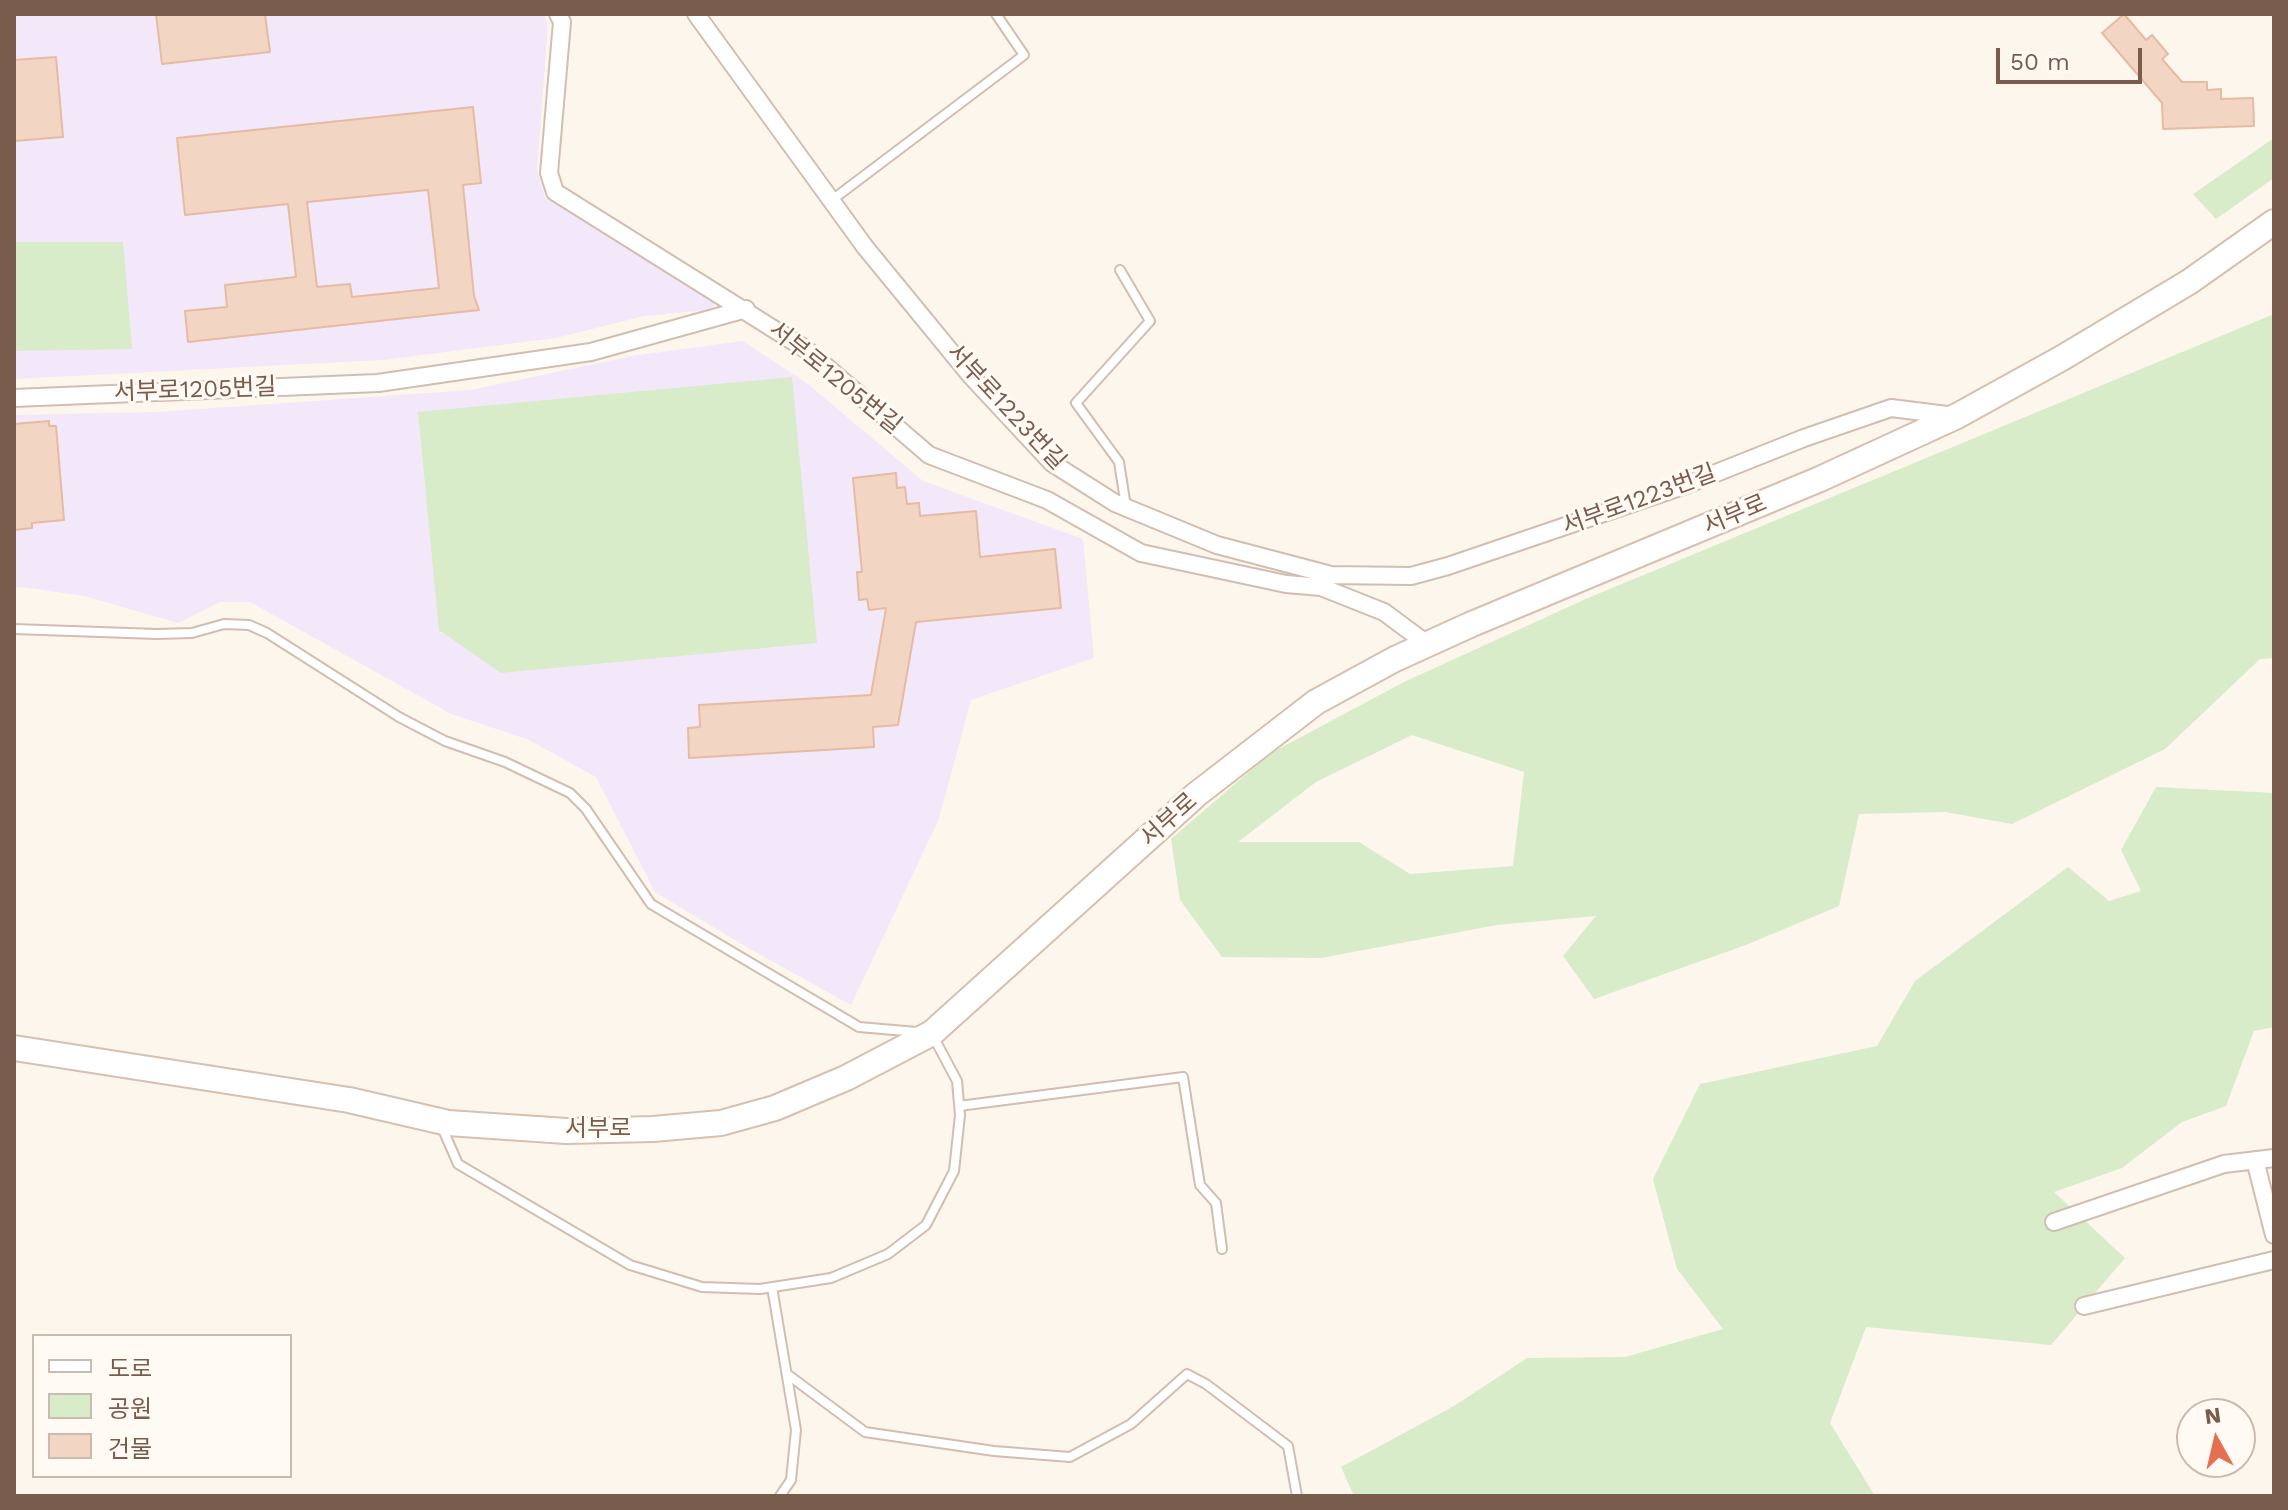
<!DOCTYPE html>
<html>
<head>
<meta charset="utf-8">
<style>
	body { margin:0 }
	#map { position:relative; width:2288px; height:1510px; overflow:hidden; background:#fdf6ec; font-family:"Work Sans","Noto Sans KR",sans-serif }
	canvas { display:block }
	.frame { position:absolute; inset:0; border:16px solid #7a5c4d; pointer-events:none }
	.legend { position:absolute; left:32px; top:1334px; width:260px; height:144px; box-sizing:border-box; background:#fffaf3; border:2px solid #cabbb1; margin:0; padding:10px 14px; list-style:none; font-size:24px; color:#7a5c4d }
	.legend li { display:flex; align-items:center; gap:16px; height:40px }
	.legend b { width:40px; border:2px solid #cabbb1 }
	.north { position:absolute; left:2176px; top:1398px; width:80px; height:80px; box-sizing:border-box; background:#fffaf3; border:2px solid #cabbb1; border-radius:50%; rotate:352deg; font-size:22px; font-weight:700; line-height:32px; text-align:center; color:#7a5c4d }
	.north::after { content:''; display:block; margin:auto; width:28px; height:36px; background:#e76f51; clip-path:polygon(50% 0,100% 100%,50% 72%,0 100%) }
	.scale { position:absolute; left:1996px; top:48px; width:146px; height:36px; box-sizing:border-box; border:4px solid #7a5c4d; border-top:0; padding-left:10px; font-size:24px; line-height:28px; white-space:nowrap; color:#7a5c4d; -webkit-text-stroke:6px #fffaf3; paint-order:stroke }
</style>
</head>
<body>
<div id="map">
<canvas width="2288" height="1510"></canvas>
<div class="frame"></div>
<ul class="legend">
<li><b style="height:10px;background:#fff"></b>도로</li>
<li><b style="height:22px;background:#d8ecc9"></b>공원</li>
<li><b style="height:22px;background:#f3d5c3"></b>건물</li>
</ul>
<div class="north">N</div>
<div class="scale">50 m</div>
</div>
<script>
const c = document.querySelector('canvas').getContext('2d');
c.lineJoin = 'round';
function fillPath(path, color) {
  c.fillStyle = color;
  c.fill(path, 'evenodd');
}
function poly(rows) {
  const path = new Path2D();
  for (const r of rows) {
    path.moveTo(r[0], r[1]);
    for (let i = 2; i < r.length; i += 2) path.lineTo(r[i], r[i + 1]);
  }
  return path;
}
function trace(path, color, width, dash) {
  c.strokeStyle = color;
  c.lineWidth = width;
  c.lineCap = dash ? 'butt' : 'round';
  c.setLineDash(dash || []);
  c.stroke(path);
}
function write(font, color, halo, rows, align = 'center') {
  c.font = font + ' "Work Sans","Noto Sans KR",sans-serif';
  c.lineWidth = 6;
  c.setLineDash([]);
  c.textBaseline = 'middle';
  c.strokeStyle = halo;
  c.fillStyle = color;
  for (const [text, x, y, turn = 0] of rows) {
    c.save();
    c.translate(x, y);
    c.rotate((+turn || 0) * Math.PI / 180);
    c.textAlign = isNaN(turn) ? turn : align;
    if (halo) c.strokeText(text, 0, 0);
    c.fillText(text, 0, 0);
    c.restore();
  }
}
const education = poly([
	[14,14,544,14,548,25,537,170,545,197,717,303,708,310,644,316,556,338,383,360,14,379],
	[743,341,808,384,923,481,1083,539,1094,658,971,700,939,819,851,1005,750,949,655,892,596,777,529,740,451,714,250,602,220,602,178,623,84,596,22,587,14,588,14,415,157,412,471,390,632,356]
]);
const green = poly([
	[2274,138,2274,178,2216,219,2193,194],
	[14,242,123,242,132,349,14,351],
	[2274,314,2274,658,2260,659,2165,749,2012,824,1945,812,1859,814,1839,906,1746,945,1594,999,1563,956,1596,916,1497,925,1321,958,1222,957,1180,900,1171,839,1271,753,1404,682,1588,598],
	[1412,735,1524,772,1513,866,1410,874,1359,842,1238,842,1316,782],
	[792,377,817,643,501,673,439,630,418,412],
	[2156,787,2274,793,2274,1027,2254,1031,2226,1106,2182,1122,2122,1168,2054,1192,2125,1258,2051,1345,1866,1327,1830,1423,1875,1496,1354,1496,1341,1467,1454,1406,1527,1358,1625,1357,1723,1329,1677,1269,1653,1179,1700,1084,1877,1046,1915,981,2068,867,2109,901,2141,891,2121,850]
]);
const building = poly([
	[156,14,265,14,270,52,162,64,156,14],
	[2124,14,2146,40,2152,35,2168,54,2162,59,2182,82,2207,82,2207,90,2221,89,2221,99,2253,98,2254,126,2163,129,2162,103,2102,33,2124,14],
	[56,57,63,137,14,141,14,60,56,57],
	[473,107,481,183,463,185,474,296,479,310,188,342,185,311,227,307,225,285,296,277,288,204,185,215,177,138,473,107],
	[428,190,439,288,352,297,350,284,317,287,307,202,428,190],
	[49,421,49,426,56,426,64,520,32,523,32,528,14,530,14,424,49,421],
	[896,473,897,488,905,487,907,504,919,503,920,516,976,511,980,557,1055,549,1061,608,916,622,898,725,873,727,874,747,689,758,688,728,700,727,699,705,871,695,886,608,869,610,867,599,859,600,857,572,862,572,853,478,896,473]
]);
const lane = poly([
	[832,200,1024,55,996,14],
	[1120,270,1150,321,1076,403,1119,462,1126,507],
	[14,629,157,634,192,633,224,624,249,625,267,633,399,717,445,741,505,762,570,793,586,809,651,904,859,1027,917,1032],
	[959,1106,1183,1077,1200,1185,1216,1203,1222,1249],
	[441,1125,458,1164,630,1265,702,1287,760,1289,831,1278,888,1254,926,1225,954,1171,960,1115,957,1081,933,1036],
	[772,1287,796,1430,791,1480,780,1496],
	[787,1374,865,1432,994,1451,1070,1457,1131,1424,1187,1374,1206,1384,1288,1446,1297,1496]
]);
const street = poly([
	[558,14,562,22,549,173,555,192,807,350,929,455,1047,500,1141,553,1286,584,1321,587,1384,612,1427,644],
	[696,14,865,247,970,375,1052,463,1115,503,1217,545,1331,575,1411,576,1448,566,1686,485,1804,438,1891,408,1955,416],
	[14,398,378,383,591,352,746,309],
	[2255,1160,2274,1235],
	[2054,1222,2224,1164,2274,1158],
	[2084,1306,2274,1260]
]);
const secondary = poly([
	[14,1048,349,1100,448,1123,566,1131,653,1129,721,1123,775,1108,846,1078,932,1033,1197,794,1316,702,1395,659,1472,624,1820,479,1957,416,2062,358,2189,282,2274,222]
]);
const streetNames = [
	["서부로1205번길",835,378,39],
	["서부로1205번길",195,390,-2],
	["서부로1223번길",1006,407,47],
	["서부로1223번길",1639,500,-20],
	["서부로",1735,515,-23],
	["서부로",1169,820,-42],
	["서부로",598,1129]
];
fillPath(education, '#f3e8fa');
fillPath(green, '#d8ecc9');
fillPath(building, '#f3d5c3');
trace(building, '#e6bba3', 2);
trace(lane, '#d1beb0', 12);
trace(street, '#d1beb0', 20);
trace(secondary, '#d6c0b0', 28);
trace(lane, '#fff', 8);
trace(street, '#fff', 16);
trace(secondary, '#fff', 24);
write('24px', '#7a5c4d', '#fffaf3', streetNames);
</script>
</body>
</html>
